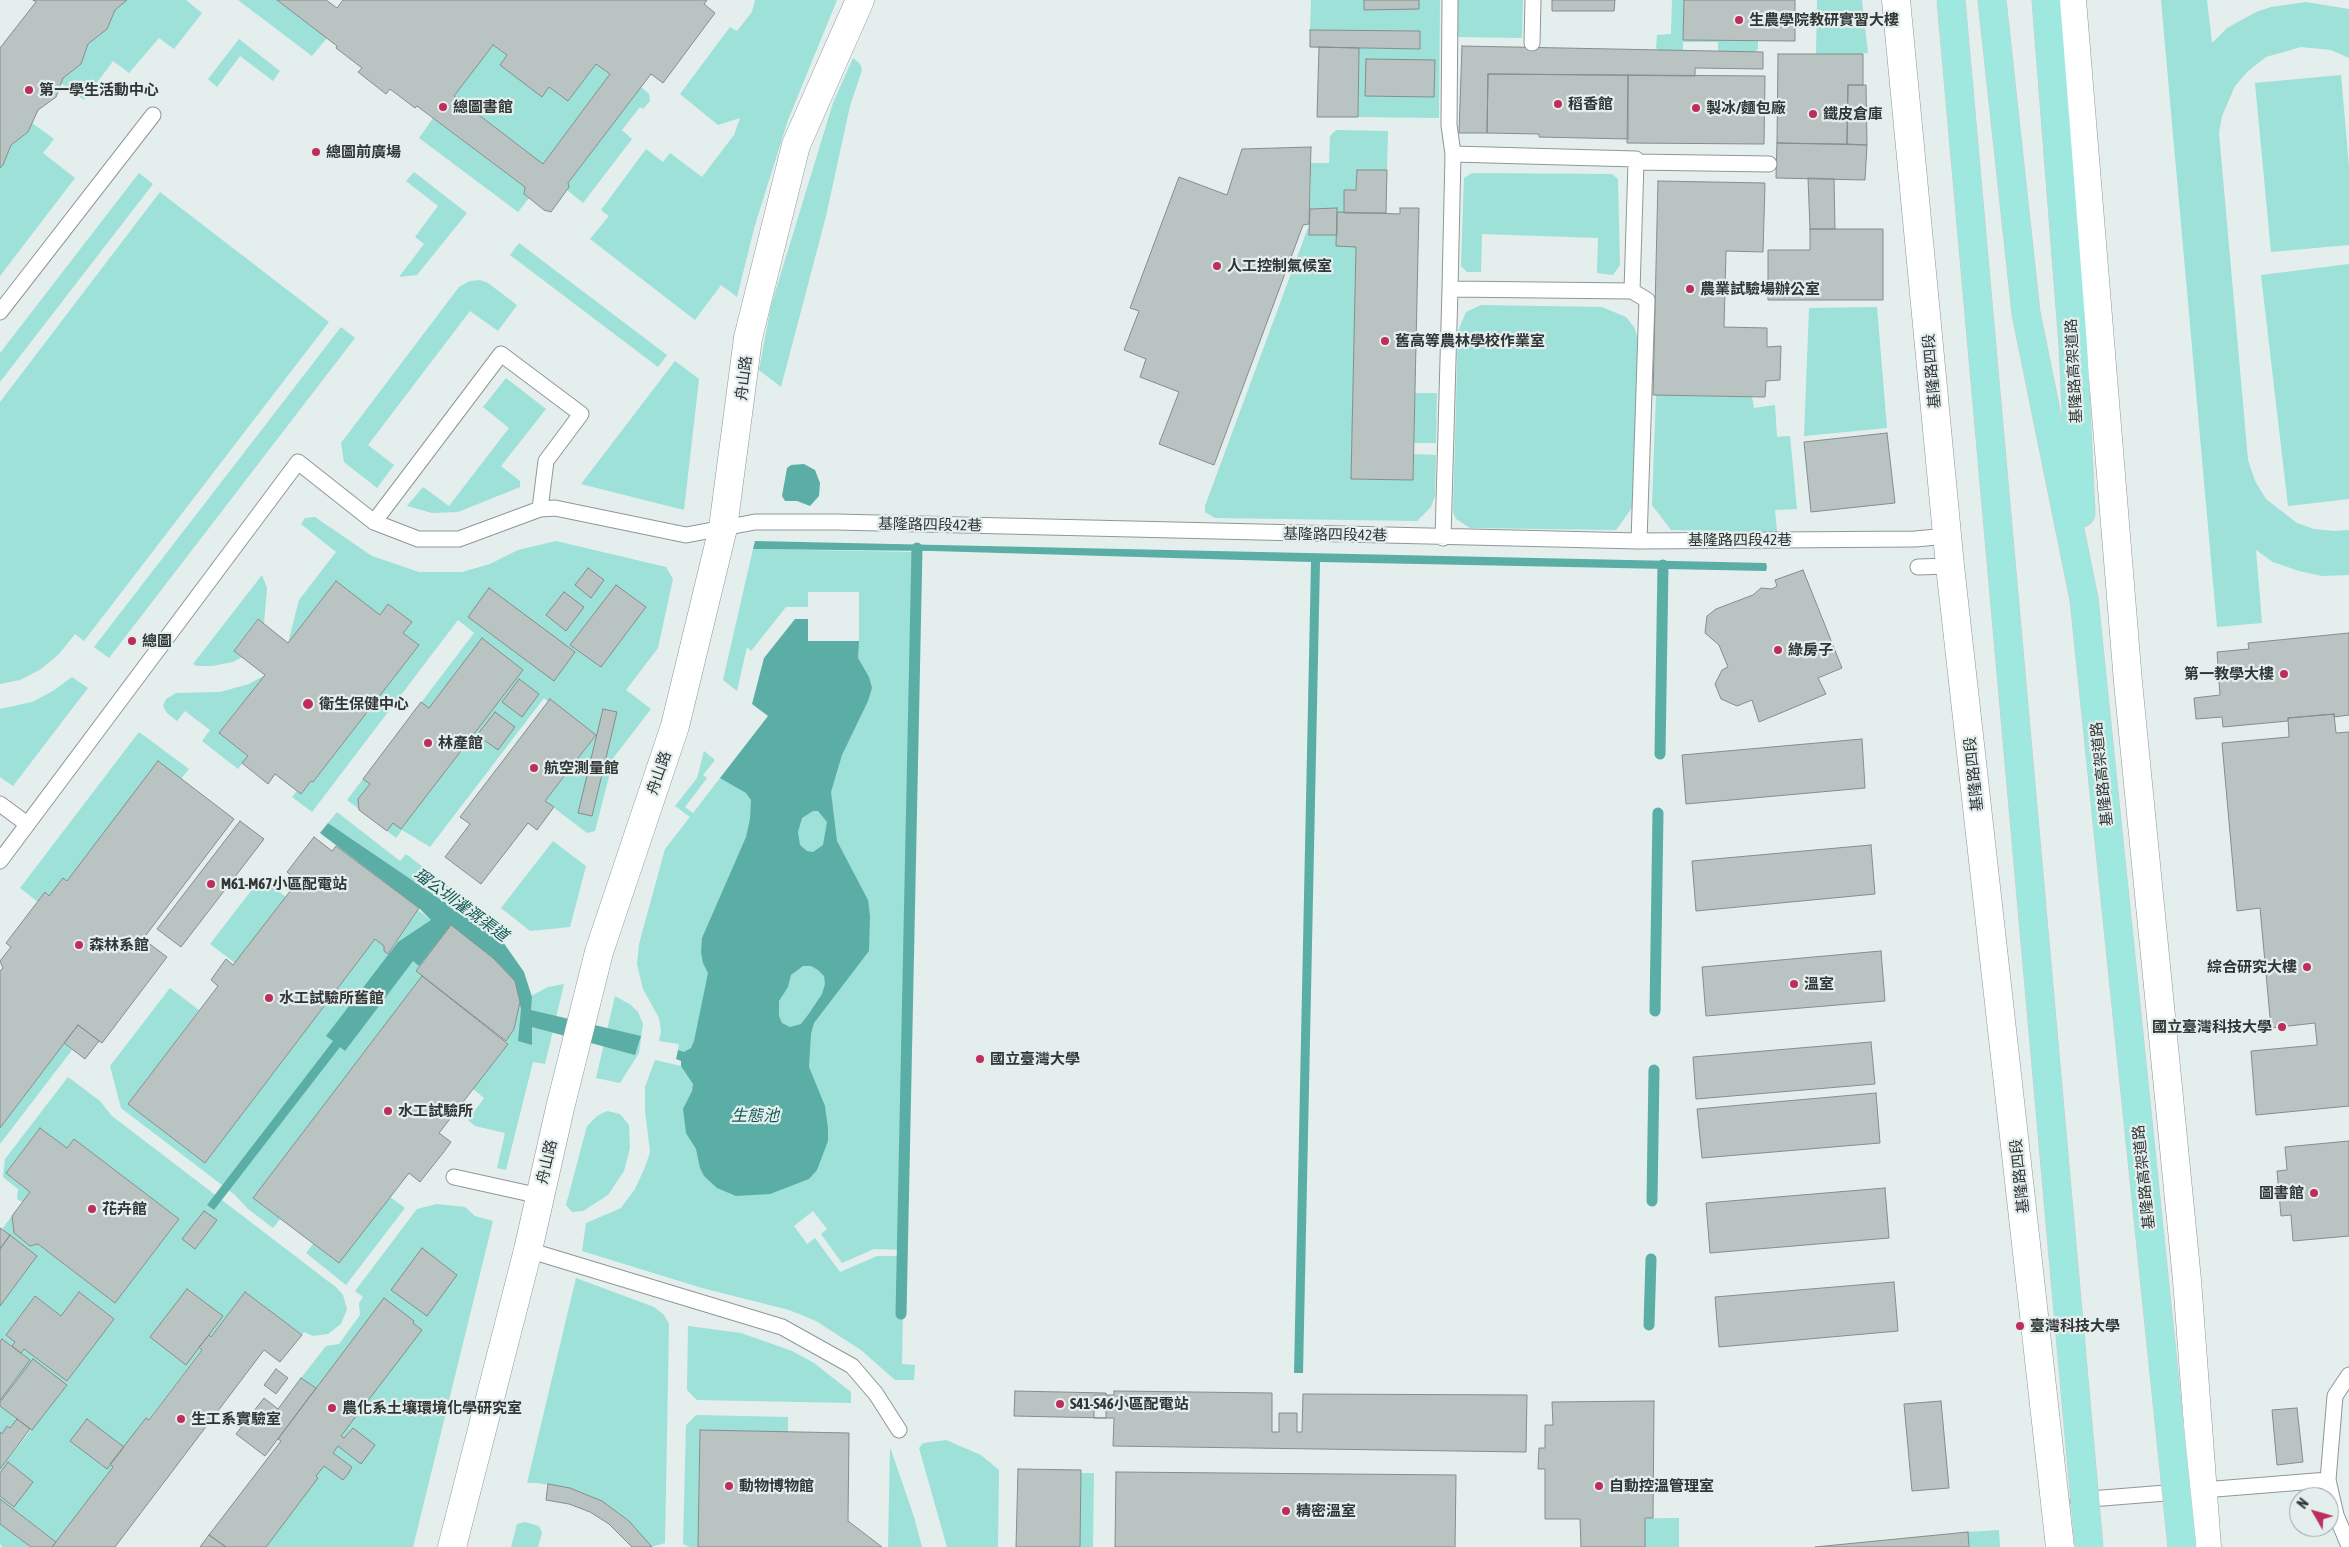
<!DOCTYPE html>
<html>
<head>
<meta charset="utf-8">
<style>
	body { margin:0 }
	#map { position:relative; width:2349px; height:1547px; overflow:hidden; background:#e3eeed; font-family:"Asap Condensed",sans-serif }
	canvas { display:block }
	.north { position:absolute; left:2289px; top:1487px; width:50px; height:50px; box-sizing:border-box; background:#e3eeed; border:1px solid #9ca4a3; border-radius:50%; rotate:308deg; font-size:14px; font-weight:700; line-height:20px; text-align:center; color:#313535 }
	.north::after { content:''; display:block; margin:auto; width:18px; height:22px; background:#bd2e5b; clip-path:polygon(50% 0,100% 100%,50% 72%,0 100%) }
</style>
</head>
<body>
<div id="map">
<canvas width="2349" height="1547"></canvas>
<div class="north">N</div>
</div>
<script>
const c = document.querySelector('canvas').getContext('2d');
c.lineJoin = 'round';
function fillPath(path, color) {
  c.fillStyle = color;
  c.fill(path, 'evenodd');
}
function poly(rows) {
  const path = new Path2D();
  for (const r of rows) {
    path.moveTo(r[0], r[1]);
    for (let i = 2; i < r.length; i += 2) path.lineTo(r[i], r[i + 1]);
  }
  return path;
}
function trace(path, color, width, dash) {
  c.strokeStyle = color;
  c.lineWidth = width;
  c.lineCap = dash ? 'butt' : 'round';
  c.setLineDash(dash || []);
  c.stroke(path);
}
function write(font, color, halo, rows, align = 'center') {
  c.font = font + ' "Asap Condensed","Noto Sans TC",sans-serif';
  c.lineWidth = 4.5;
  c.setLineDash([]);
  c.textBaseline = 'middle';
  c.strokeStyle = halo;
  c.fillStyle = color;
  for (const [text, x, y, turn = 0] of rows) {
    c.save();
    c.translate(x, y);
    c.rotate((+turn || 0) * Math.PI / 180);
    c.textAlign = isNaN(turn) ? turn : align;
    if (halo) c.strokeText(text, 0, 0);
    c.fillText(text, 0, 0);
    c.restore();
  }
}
const green = poly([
	[127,0,186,0,202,13,174,49,159,38,129,73,113,61,84,100,61,83,63,78,81,64,88,44,107,29,115,10],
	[238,0,277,0,327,38,312,56],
	[755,0,837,0,788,120,755,225,737,297,721,285,695,320,590,239,609,216,601,210,646,149,663,162,670,153,702,177,734,135,740,118,718,125,680,94,730,27,737,31,752,12],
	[1311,0,1440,0,1439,118,1358,117,1359,48,1420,49,1420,31,1310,30],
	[1458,0,1523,0,1522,38,1457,37],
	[1672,0,1684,0,1683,40,1758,41,1758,49,1752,55,1718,55,1718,42,1683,42,1683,54,1662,54,1656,48,1657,35,1671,34],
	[1817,0,1862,0,1868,53,1821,58,1816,53],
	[2161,0,2207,0,2212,43,2227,28,2256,12,2271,7,2306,2,2349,9,2349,58,2331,50,2301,47,2266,57,2248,71,2235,86,2222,116,2219,133,2248,460,2255,481,2266,499,2297,523,2314,529,2334,531,2349,530,2349,575,2322,576,2299,571,2273,562,2256,550,2262,623,2217,627],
	[239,39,280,71,273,81,240,56,217,87,208,79],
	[493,45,507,55,500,65,549,87,568,101,596,64,610,74,543,164,454,96],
	[853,58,860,64,862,70,850,106,826,216,781,387,759,370,771,306,833,103],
	[2341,75,2349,166,2349,245,2271,252,2255,83],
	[641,87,649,94,650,101,643,109,640,107,622,130,632,139,583,203,567,190,568,183],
	[433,118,525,187,524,194,529,198,518,212,419,138],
	[32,123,54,139,43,153,75,178,0,276,0,168,3,165,11,145,28,132],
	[1336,130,1388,131,1387,170,1357,170,1356,190,1344,190,1344,213,1337,212,1337,208,1310,209,1311,163,1329,163,1330,136],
	[414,172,467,213,417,275,399,277,424,244,415,237,438,206,406,181],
	[139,173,153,184,0,382,0,353],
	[1472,173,1612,174,1618,179,1620,265,1613,275,1597,273,1598,238,1482,234,1481,272,1467,272,1461,266,1464,178],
	[160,192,329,322,84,641,75,634,59,654,41,669,20,680,0,684,0,402],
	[1309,225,1310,235,1337,235,1337,246,1356,247,1351,479,1413,480,1414,454,1436,455,1435,496,1431,507,1417,521,1215,518,1205,512,1205,506],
	[519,243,667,355,658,367,510,255],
	[2349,264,2349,499,2288,506,2261,275],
	[480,280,488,283,517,305,498,331,470,311,368,445,394,465,377,488,344,462,341,443,459,287,470,281],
	[1481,305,1602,307,1626,317,1634,327,1638,339,1634,505,1616,530,1470,528,1456,519,1453,512,1458,331,1466,312],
	[1877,307,1887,428,1804,436,1809,308],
	[341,327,355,338,109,658,94,647],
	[675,361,699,379,684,510,581,484],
	[506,378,546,409,501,466,520,481,520,487,458,512,432,513,407,506,423,487,449,506,509,428,483,407],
	[1415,393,1437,393,1436,443,1414,443],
	[1656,395,1752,397,1754,408,1775,405,1777,437,1790,436,1797,509,1775,510,1777,532,1671,530,1652,505],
	[315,517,372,556,419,572,462,572,490,564,518,550,556,541,666,567,673,579,658,648,626,690,651,709,614,757,595,831,587,833,545,801,596,735,550,700,548,702,544,698,430,847,402,830,396,838,347,800,474,633,458,620,312,812,292,797,297,791,301,794,311,781,313,782,419,645,403,633,412,622,388,604,380,615,336,581,288,643,299,600,336,552,301,524,305,518],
	[753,549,919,552,904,1250,874,1249,842,1263,821,1234,827,1229,813,1211,794,1226,807,1244,815,1238,840,1272,877,1256,904,1256,902,1364,915,1365,914,1380,895,1380,861,1350,816,1321,789,1310,702,1288,582,1251,586,1223,621,1208,635,1189,645,1167,650,1152,645,1110,645,1087,655,1060,681,1066,684,1053,678,1050,679,1044,659,1041,661,1031,659,1018,643,989,637,964,639,944,665,849,690,817,675,806,697,778,704,751,715,760,703,775,707,778,685,807,693,813,720,778,859,641,859,592,808,592,808,607,786,607,751,651,747,647,737,691,723,680],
	[262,575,267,588,264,624,257,619,234,651,242,657,233,662,212,666,197,666,193,664],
	[265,675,219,733,248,756,238,769,202,741,210,730,185,711,177,721,167,713,163,706,166,699,176,693,220,692,249,684],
	[72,677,88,688,13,786,0,777,0,709,32,702,53,691],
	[139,732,189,769,181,779,67,881,63,878,49,896,45,893,38,902,20,888],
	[337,812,400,861,406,854,483,913,475,922,357,844,328,823],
	[553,841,586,866,570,927,530,931,501,908],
	[261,878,286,897,235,963,210,944],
	[418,910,431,920,442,937,416,971,422,976,253,1198,280,1219,273,1228,248,1209,235,1195,121,1108,110,1066,170,988,199,1010,128,1104,205,1163,375,939,384,946,384,951,389,954],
	[564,984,545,1064,533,1062,506,1170,497,1168,505,1133,475,1126,468,1120,484,1098,473,1089,508,1043,506,1041,514,1029,520,1002,548,987],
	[615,996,631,1005,638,1012,643,1024,639,1053,620,1083,596,1078],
	[64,1043,72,1050,0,1144,0,1128],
	[68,1077,100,1101,112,1116,337,1288,343,1295,347,1309,341,1324,328,1334,313,1336,304,1332,302,1335,245,1292,56,1542,0,1499,0,1469,67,1385,0,1402,0,1400,30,1360,21,1353,24,1349,67,1381,114,1319,79,1292,61,1316,35,1296,6,1335,15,1342,12,1346,2,1339,0,1342,0,1306,37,1256,2,1229,12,1216,14,1233,30,1246,38,1244,115,1303,179,1219,74,1139,67,1148,40,1128,6,1173,30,1192,22,1202,17,1199,18,1189,3,1177,5,1159],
	[607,1111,620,1114,629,1125,630,1148,624,1171,608,1195,583,1211,572,1212,566,1205,587,1126,597,1116],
	[390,1197,405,1208,346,1285,306,1253,313,1244,339,1263],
	[437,1204,465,1207,475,1216,493,1221,413,1547,200,1547,281,1441,278,1439,315,1388,301,1378,326,1346,339,1344,360,1315,359,1303,363,1297,355,1291,417,1209],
	[576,1278,654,1307,664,1315,669,1324,665,1543,651,1547,629,1521,602,1501,570,1488,537,1483,527,1483],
	[688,1326,741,1333,792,1351,814,1363,851,1392,851,1403,697,1400,687,1390],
	[0,1406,17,1419,10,1428,7,1426,2,1434,0,1432],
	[696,1415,788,1417,788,1432,700,1430,698,1547,690,1547,683,1544,686,1425],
	[946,1440,981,1455,999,1470,998,1547,947,1547,919,1448,923,1443],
	[890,1447,914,1517,922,1547,888,1547],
	[1081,1473,1094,1473,1093,1547,1080,1547],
	[1679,1518,1679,1547,1581,1547,1580,1519],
	[525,1522,539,1526,542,1533,538,1547,511,1547,517,1524],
	[0,1524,31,1547,3,1547,0,1544],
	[1999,1530,2000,1547,1969,1547,1968,1532]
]);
const water = poly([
	[804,464,815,470,820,483,819,496,810,506,797,501,785,501,782,496,787,468,791,465],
	[755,541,1766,563,1767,567,1766,571,1320,562,1303,1373,1294,1373,1311,562,932,551,753,549],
	[795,619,808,619,808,641,859,641,858,658,869,677,872,688,868,701,842,755,831,792,837,841,868,900,870,916,869,951,814,1023,811,1034,809,1067,825,1106,828,1128,828,1141,817,1170,809,1179,770,1194,736,1196,717,1188,704,1176,700,1168,696,1149,686,1133,683,1109,692,1091,693,1084,681,1066,681,1061,676,1059,678,1050,684,1052,691,1048,694,1041,708,973,703,963,701,952,702,938,746,837,750,819,751,800,746,793,720,778,768,716,752,704,764,658],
	[813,811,818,811,827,822,823,845,813,852,807,851,800,845,798,832,802,818],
	[803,966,811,966,818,970,824,976,825,984,822,994,808,1015,801,1024,790,1027,782,1023,779,1016,779,1001,788,987,791,975],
	[328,823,503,942,524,972,532,997,531,1010,641,1036,635,1055,532,1027,532,1045,518,1041,521,1009,515,981,493,958,451,925,419,966,413,961,345,1051,340,1047,214,1210,207,1205,333,1041,326,1036,398,942,431,920,419,908,320,833]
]);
const stream = poly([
	[1660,754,1663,565],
	[1655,1011,1658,813],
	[1652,1201,1654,1070],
	[901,1314,917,548],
	[1649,1325,1651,1259]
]);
const building = poly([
	[33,0,127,0,115,10,107,29,88,44,81,64,63,78,56,97,38,110,28,132,11,145,3,165,0,168,0,48,36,2,33,0],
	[277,0,326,0,337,8,343,0,707,0,704,4,715,13,663,83,651,74,568,183,569,187,551,212,544,210,524,194,525,187,417,106,415,108,390,89,386,94,358,72,362,68,336,48,337,46,277,0],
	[493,45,507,55,500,65,542,97,549,87,568,101,596,64,610,74,543,164,454,96,493,45],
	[1364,0,1419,0,1419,9,1364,10,1364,0],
	[1552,0,1615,0,1614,11,1552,11,1552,0],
	[1684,0,1795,0,1795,41,1683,40,1684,0],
	[1310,30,1420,31,1420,49,1310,47,1310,30],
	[1462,46,1763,52,1763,69,1695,68,1695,76,1488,74,1487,133,1459,133,1462,46],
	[1319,47,1359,48,1358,117,1317,117,1319,47],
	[1778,54,1863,54,1863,85,1848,85,1847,144,1777,143,1778,54],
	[1366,59,1435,60,1434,97,1365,96,1366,59],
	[1488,74,1628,75,1628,139,1539,137,1539,134,1487,133,1488,74],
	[1628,75,1765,76,1764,144,1627,143,1628,75],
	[1848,85,1866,85,1867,145,1847,144,1848,85],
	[1777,143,1867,145,1865,180,1776,178,1777,143],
	[1311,147,1309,224,1303,225,1214,465,1159,444,1179,392,1140,377,1146,359,1124,350,1139,311,1130,308,1179,177,1227,195,1242,149,1311,147],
	[1357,170,1387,170,1386,213,1344,213,1344,190,1356,190,1357,170],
	[1808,178,1834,179,1835,229,1810,229,1808,178],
	[1658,181,1765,183,1763,252,1726,251,1724,327,1767,328,1767,347,1781,346,1780,380,1766,381,1765,397,1653,395,1658,181],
	[1337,208,1337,235,1309,235,1310,209,1337,208],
	[1400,208,1419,208,1413,480,1351,479,1356,247,1336,246,1337,212,1400,214,1400,208],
	[1810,229,1883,229,1883,300,1768,300,1768,250,1810,250,1810,229],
	[1887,433,1895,503,1811,512,1804,442,1887,433],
	[588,568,604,580,591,598,575,585,588,568],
	[1803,570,1842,668,1818,678,1826,694,1759,722,1752,700,1737,706,1721,699,1715,684,1722,670,1728,667,1719,645,1705,633,1707,616,1716,609,1753,595,1761,588,1772,589,1777,586,1775,580,1803,570],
	[336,581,380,615,388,604,412,622,403,633,419,645,313,782,311,781,301,794,275,774,268,784,242,763,248,756,219,733,265,675,234,651,258,619,288,643,336,581],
	[616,585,646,607,601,667,570,645,616,585],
	[489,588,575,652,554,681,468,617,489,588],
	[564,592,584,607,566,631,546,615,564,592],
	[2349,633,2349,715,2334,717,2334,714,2288,718,2288,721,2223,727,2222,717,2196,719,2194,698,2220,695,2217,652,2249,649,2248,643,2349,633],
	[482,638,523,670,401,829,393,823,387,831,359,810,358,799,370,784,363,779,421,702,429,708,482,638],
	[519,679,539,694,522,717,502,702,519,679],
	[550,699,596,735,545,801,554,807,537,830,528,823,481,884,445,857,470,824,460,817,550,699],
	[603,709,617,712,592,816,578,813,603,709],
	[495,712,515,727,498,750,477,735,495,712],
	[2334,714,2336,733,2349,732,2349,1106,2256,1115,2251,1051,2317,1045,2317,1043,2315,1023,2271,1028,2260,908,2237,911,2222,743,2289,737,2288,718,2334,714],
	[1862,739,1865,788,1686,804,1682,755,1862,739],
	[158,761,234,819,143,939,167,957,102,1043,78,1025,0,1128,0,971,3,968,0,961,11,947,6,943,45,892,49,896,63,878,67,881,158,761],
	[240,821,264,839,181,947,157,929,240,821],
	[314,837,332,851,336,846,419,908,388,954,384,951,384,946,375,939,205,1163,128,1104,218,986,211,980,218,970,226,959,233,965,298,881,287,872,314,837],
	[1871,845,1875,894,1696,911,1692,861,1871,845],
	[451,925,493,958,515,981,520,1002,514,1029,506,1041,416,971,451,925],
	[1881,951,1885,1001,1706,1016,1702,967,1881,951],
	[422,976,508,1044,439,1133,451,1142,443,1153,420,1182,409,1173,339,1263,253,1198,422,976],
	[78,1025,99,1041,85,1059,64,1043,78,1025],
	[1871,1042,1875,1084,1696,1099,1693,1057,1871,1042],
	[1876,1093,1880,1143,1702,1158,1697,1109,1876,1093],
	[40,1128,67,1148,74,1139,179,1219,115,1303,38,1244,30,1246,14,1233,12,1216,30,1192,6,1173,40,1128],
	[2349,1141,2349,1236,2293,1241,2291,1215,2281,1216,2277,1171,2287,1170,2285,1147,2349,1141],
	[1885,1188,1889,1238,1710,1253,1706,1203,1885,1188],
	[204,1211,217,1220,195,1249,182,1239,204,1211],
	[0,1228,10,1235,0,1249,0,1228],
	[10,1235,37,1256,0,1306,0,1249,10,1235],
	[422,1248,457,1275,427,1316,391,1290,422,1248],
	[1894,1282,1898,1331,1719,1347,1715,1297,1894,1282],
	[187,1289,223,1316,186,1365,150,1337,187,1289],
	[79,1292,114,1319,67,1381,24,1349,21,1353,12,1346,15,1342,6,1335,35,1296,61,1316,79,1292],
	[245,1292,302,1335,280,1362,264,1350,115,1547,52,1547,113,1467,110,1464,146,1418,149,1420,202,1350,199,1347,209,1335,211,1337,245,1292],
	[384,1298,414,1321,413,1323,422,1330,341,1436,344,1438,353,1428,375,1445,361,1464,338,1446,333,1453,352,1467,348,1474,343,1480,324,1466,316,1476,318,1478,266,1547,226,1547,209,1535,281,1441,278,1439,384,1298],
	[2,1339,30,1360,0,1400,0,1342,2,1339],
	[33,1359,67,1385,32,1430,0,1406,0,1402,33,1359],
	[276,1369,288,1378,276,1394,264,1385,276,1369],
	[301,1378,316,1388,265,1456,236,1434,264,1398,278,1409,301,1378],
	[1015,1391,1106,1393,1106,1418,1014,1416,1015,1391],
	[1114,1391,1272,1393,1272,1432,1279,1432,1279,1413,1297,1413,1297,1432,1302,1432,1303,1394,1527,1395,1526,1452,1113,1446,1114,1418,1094,1418,1094,1395,1114,1395,1114,1391],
	[1654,1401,1653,1518,1645,1518,1645,1547,1581,1547,1580,1519,1545,1519,1545,1469,1538,1469,1539,1448,1545,1448,1545,1425,1553,1425,1552,1402,1654,1401],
	[1941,1401,1949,1488,1912,1491,1904,1404,1941,1401],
	[2297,1408,2303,1462,2277,1465,2272,1410,2297,1408],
	[17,1419,30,1429,0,1469,0,1432,2,1434,7,1426,10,1428,17,1419],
	[87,1419,124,1447,107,1469,70,1441,87,1419],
	[700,1430,849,1433,848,1521,882,1547,698,1547,700,1430],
	[8,1462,33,1482,14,1507,0,1496,0,1473,8,1462],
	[1018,1469,1081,1470,1080,1547,1016,1547,1018,1469],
	[1116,1472,1456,1475,1455,1547,1115,1547,1116,1472],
	[548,1484,570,1488,602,1501,629,1521,652,1547,632,1547,609,1524,590,1512,569,1504,546,1500,548,1484],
	[0,1499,56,1542,52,1547,31,1547,0,1524,0,1499],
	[1968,1532,1969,1547,1815,1547,1968,1532],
	[209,1535,226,1547,200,1547,209,1535]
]);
const service = poly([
	[1450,0,1449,125,1453,154,1450,289],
	[1532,43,1533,0],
	[1453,154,1636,159,1636,162,1769,164],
	[1632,291,1636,162],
	[0,312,153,115],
	[374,522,501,354,581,414,546,461,540,509],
	[1443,538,1450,289,1632,291,1647,300,1639,541],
	[1918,567,1950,566],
	[0,804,27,824],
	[0,861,298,462,374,522,418,539,459,539,540,509,555,508,686,535,755,522,836,522,1639,541,1915,539,1948,536],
	[454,1177,540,1196],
	[528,1250,782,1327,852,1366,876,1394,899,1430],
	[2328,1480,2335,1396,2349,1375],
	[2078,1500,2328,1480,2336,1515,2349,1546]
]);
const minor = poly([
	[452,1547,528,1250,560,1108,599,952,675,726,723,528,748,338,796,145,860,0]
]);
const secondary = poly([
	[1896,0,1950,566,2060,1547],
	[2072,0,2128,682,2187,1280,2207,1547]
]);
const trunk = poly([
	[1992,0,2026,313,2084,599],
	[2046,0,2073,345,2081,513]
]);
const trunkBridge = poly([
	[1951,0,2089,1547],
	[2084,599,2182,1547]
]);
const markers = [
	[1739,20,5,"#bd2e5b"],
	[29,90,5,"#bd2e5b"],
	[1558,104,5,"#bd2e5b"],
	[443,107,5,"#bd2e5b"],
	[1696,108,5,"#bd2e5b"],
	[1813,114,5,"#bd2e5b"],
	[316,152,5,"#bd2e5b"],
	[1217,266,5,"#bd2e5b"],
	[1690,289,5,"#bd2e5b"],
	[1385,341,5,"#bd2e5b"],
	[132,641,5,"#bd2e5b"],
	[1778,650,5,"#bd2e5b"],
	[2284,674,5,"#bd2e5b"],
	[308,704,6,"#bd2e5b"],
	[428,743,5,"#bd2e5b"],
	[534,768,5,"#bd2e5b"],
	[211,884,5,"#bd2e5b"],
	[79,945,5,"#bd2e5b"],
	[2307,967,5,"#bd2e5b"],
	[1794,984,5,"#bd2e5b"],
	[269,998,5,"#bd2e5b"],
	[2282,1027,5,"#bd2e5b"],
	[980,1059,5,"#bd2e5b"],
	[388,1111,5,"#bd2e5b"],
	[2314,1193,5,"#bd2e5b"],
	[92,1209,5,"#bd2e5b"],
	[2020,1326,5,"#bd2e5b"],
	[1060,1404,5,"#bd2e5b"],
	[332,1408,5,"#bd2e5b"],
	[181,1419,5,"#bd2e5b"],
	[729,1486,5,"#bd2e5b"],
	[1599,1486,5,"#bd2e5b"],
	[1286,1511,5,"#bd2e5b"]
];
const poiNames = [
	["生農學院教研實習大樓",1749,20],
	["第一學生活動中心",39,90],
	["稻香館",1568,104],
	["總圖書館",453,107],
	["製冰/麵包廠",1706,108],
	["鐵皮倉庫",1823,114],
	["總圖前廣場",326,152],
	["人工控制氣候室",1227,266],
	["農業試驗場辦公室",1700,289],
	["舊高等農林學校作業室",1395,341],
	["總圖",142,641],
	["綠房子",1788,650],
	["第一教學大樓",2274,674,"right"],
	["衛生保健中心",319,704],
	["林產館",438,743],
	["航空測量館",544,768],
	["M61-M67小區配電站",221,884],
	["森林系館",89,945],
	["綜合研究大樓",2297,967,"right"],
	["溫室",1804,984],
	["水工試驗所舊館",279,998],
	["國立臺灣科技大學",2272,1027,"right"],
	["國立臺灣大學",990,1059],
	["水工試驗所",398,1111],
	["圖書館",2304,1193,"right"],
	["花卉館",102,1209],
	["臺灣科技大學",2030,1326],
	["S41-S46小區配電站",1070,1404],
	["農化系土壤環境化學研究室",342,1408],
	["生工系實驗室",191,1419],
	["動物博物館",739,1486],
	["自動控溫管理室",1609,1486],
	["精密溫室",1296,1511]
];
const streetNames = [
	["基隆路四段",1932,371,-95],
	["基隆路高架道路",2074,371,-93],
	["舟山路",744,378,-83],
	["基隆路四段42巷",930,525,1],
	["基隆路四段42巷",1335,535,1],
	["基隆路四段42巷",1740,540],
	["舟山路",659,773,-71],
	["基隆路四段",1974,774,-96],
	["基隆路高架道路",2102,774,-96],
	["舟山路",547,1162,-77],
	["基隆路四段",2020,1176,-96],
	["基隆路高架道路",2144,1177,-96]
];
const waterNames = [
	["瑠公圳灌溉渠道",461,905,36],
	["生態池",755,1116]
];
fillPath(green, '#9de1d9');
fillPath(water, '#5baea6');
trace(stream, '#5baea6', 11);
fillPath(building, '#b9c4c2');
trace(building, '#848e8c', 1);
trace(service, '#8f9897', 17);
trace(minor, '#8f9897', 29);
trace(secondary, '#8f9897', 29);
trace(trunk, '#c9caca', 29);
trace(service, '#fff', 15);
trace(minor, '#fff', 28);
trace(secondary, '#fff', 28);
trace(trunk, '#9ee8e0', 28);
trace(trunkBridge, '#c9caca', 29, []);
trace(trunkBridge, '#9ee8e0', 28);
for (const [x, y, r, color] of markers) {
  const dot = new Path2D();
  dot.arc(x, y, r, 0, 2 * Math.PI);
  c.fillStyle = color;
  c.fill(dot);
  trace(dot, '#e3eeed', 2);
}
write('bold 15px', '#313535', '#e3eeed', poiNames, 'left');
write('15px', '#313535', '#e3eeed', streetNames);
write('italic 16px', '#0f5752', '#e3eeed', waterNames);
</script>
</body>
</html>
